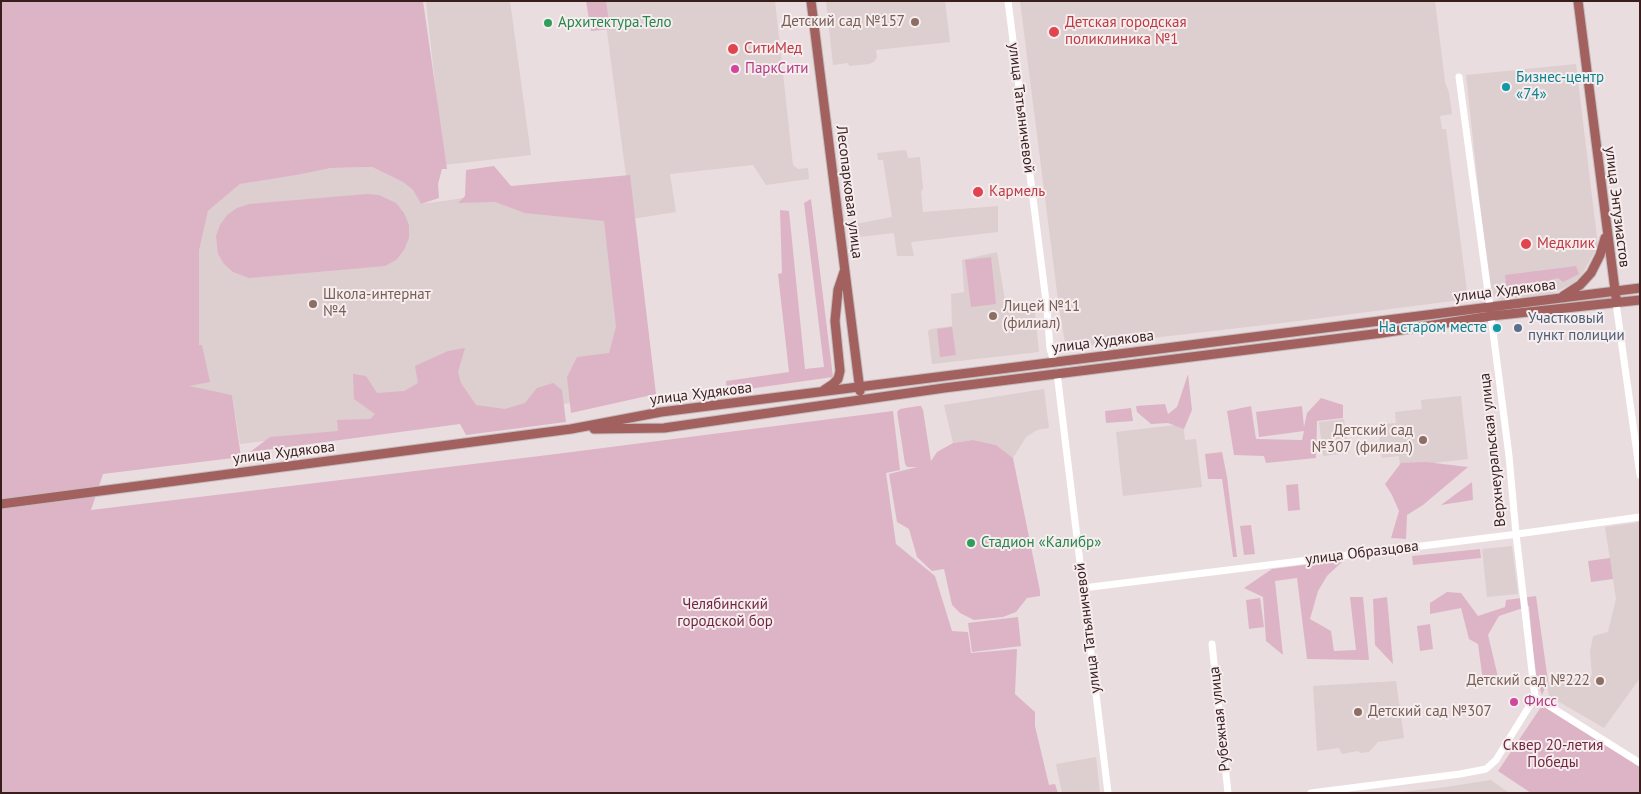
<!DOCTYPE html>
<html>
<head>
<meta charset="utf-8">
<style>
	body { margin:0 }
	#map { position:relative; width:1641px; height:794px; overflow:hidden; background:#eadddf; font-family:"PT Sans",sans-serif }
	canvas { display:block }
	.frame { position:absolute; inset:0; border:2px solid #391e1e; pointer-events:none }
</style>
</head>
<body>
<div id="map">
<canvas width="1641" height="794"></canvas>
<div class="frame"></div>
</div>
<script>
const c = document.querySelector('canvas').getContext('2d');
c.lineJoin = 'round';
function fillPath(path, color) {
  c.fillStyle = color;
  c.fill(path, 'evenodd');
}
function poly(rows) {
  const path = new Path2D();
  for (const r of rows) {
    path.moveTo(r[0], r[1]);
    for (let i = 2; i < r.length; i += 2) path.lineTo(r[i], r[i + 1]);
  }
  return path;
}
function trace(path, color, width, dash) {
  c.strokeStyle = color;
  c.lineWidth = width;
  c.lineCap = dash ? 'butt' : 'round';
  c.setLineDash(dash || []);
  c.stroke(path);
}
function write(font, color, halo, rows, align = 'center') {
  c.font = font + ' "PT Sans",sans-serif';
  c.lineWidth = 4;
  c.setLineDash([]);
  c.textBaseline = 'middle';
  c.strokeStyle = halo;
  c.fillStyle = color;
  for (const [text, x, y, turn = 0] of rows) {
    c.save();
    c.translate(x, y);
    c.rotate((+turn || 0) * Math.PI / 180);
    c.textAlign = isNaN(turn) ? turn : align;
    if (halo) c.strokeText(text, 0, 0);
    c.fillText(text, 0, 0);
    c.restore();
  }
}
const built = poly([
	[426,1,510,1,531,155,444,165],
	[603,1,775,1,793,165,798,169,808,168,809,179,766,185,753,165,670,174,676,212,632,219,652,393,240,444,232,395,189,387,199,345,199,251,208,211,240,184,331,168,372,167,403,182,413,190,421,204,626,176],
	[826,1,945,1,950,42,876,50,877,57,874,62,869,64,849,66,848,63,833,65],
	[1020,1,1435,1,1445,82,1449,93,1452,114,1440,116,1442,129,1446,129,1468,299,1290,322,1066,348,1059,308],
	[1576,64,1598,246,1581,276,1572,284,1553,293,1503,300,1497,299,1494,297,1491,294,1488,278,1466,75],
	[906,150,908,158,920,157,923,188,921,192,923,212,998,206,998,232,911,242,914,256,897,256,894,233,858,237,856,224,892,217,883,160,878,160,877,153],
	[997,252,1006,306,1034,304,1039,352,932,364,928,331,931,329,952,326,951,294,964,292,962,260],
	[1044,389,1049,428,1037,430,1026,437,1013,458,996,445,973,440,953,443,944,405],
	[1461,396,1468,459,1400,467,1399,456,1382,458,1378,425,1396,423,1395,412,1422,409,1421,400],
	[1344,419,1349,453,1323,456,1319,422],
	[1183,424,1185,440,1196,439,1202,487,1123,496,1116,432],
	[1640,522,1640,678,1604,728,1549,696,1546,683,1592,675,1590,652,1593,636,1608,632,1616,599,1605,527],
	[1512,546,1518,594,1487,597,1482,549],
	[1396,681,1404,738,1378,742,1369,752,1360,753,1358,751,1342,754,1339,748,1317,751,1313,686],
	[1096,757,1100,793,1062,793,1056,764],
	[1491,780,1509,793,1393,793,1439,788]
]);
const green = poly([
	[1,1,423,1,447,169,442,169,438,184,439,198,421,204,413,190,403,182,372,167,331,168,296,175,240,184,208,211,199,251,199,345,202,345,210,382,189,386,232,395,241,457,103,474,91,510,548,455,893,411,900,470,886,473,896,544,935,576,952,631,968,632,971,653,1017,649,1015,694,1035,712,1035,726,1049,785,1055,784,1058,793,1,793],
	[586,1,606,1,610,29,591,31],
	[494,166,511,186,630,175,656,394,571,413,567,377,577,357,609,353,616,327,604,221,525,213,495,202,458,203,465,196,466,170],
	[367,194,379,195,396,203,404,213,409,225,409,238,404,250,396,260,385,266,249,278,233,272,224,264,218,254,216,236,220,225,227,215,237,208,249,204],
	[811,199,833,377,727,392,726,381,789,372,778,274,782,273,780,210,789,211,805,369,824,367,804,203],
	[991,257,996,304,971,307,965,260],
	[1576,266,1579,274,1563,282,1558,278,1550,280,1550,286,1530,290,1507,292,1505,275],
	[952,327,956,355,940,357,937,329],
	[465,348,458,372,461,383,476,405,505,409,525,403,537,388,553,383,562,390,566,422,466,435,460,424,250,452,270,437,338,431,337,420,370,419,375,414,354,399,353,374,366,376,377,393,404,391,418,383,415,366,448,351],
	[1188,374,1192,410,1184,429,1168,423,1151,424,1137,412,1136,406,1165,404,1168,414,1177,407],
	[1321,398,1343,405,1343,418,1317,421,1316,458,1266,463,1264,456,1234,455,1227,411,1251,406,1256,439,1302,440,1304,431,1259,437,1256,412,1302,406,1304,427,1307,413],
	[918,406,921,406,923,410,931,461,937,452,953,443,973,440,996,445,1013,458,1040,591,1040,596,1027,598,1016,612,1003,617,974,620,960,613,952,605,944,569,932,571,917,557,909,529,897,522,889,474,917,467,907,467,905,464,897,412,900,409],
	[1131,408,1133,421,1106,423,1105,411],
	[1222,452,1227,477,1237,557,1233,557,1222,479,1208,479,1205,454],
	[1426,462,1468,467,1423,505,1407,515,1406,539,1391,538,1399,511,1392,495,1385,484,1401,463],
	[1472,482,1473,500,1441,505],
	[1298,484,1300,510,1288,511,1286,485],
	[1251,525,1255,554,1244,555,1240,526],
	[1480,549,1481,558,1413,565,1412,556],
	[1610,558,1613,579,1591,582,1588,561],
	[1344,560,1327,576,1318,591,1310,619,1331,631,1334,651,1356,650,1350,597,1363,597,1369,660,1307,659,1297,578,1275,581,1283,655,1266,641,1263,597,1244,588,1272,569],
	[1447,592,1461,593,1478,616,1505,607,1506,600,1536,596,1548,681,1542,695,1535,675,1529,606,1499,616,1488,635,1498,677,1483,681,1478,644,1469,639,1461,608,1430,614,1430,603],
	[1387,597,1393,664,1375,645,1373,599],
	[1260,598,1264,627,1249,629,1246,600],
	[1018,617,1021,646,972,652,968,623],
	[1430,624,1433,649,1420,651,1417,626],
	[1543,704,1640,766,1640,793,1531,793,1498,771]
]);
const minor = poly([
	[1008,1,1047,309,1050,349,1054,362],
	[1459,77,1490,307],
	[1616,303,1640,475],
	[1491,316,1509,456,1516,534,1535,697,1640,763],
	[1057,373,1108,793],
	[1083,588,1510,535,1640,517],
	[1212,644,1228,793],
	[1311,793,1460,774,1486,769,1496,760,1535,697]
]);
const major = poly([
	[811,1,860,391],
	[1578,1,1616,298],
	[1563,296,1580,285,1591,273,1600,255,1605,238],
	[824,390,833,384,838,379,840,371,835,321,838,290,844,272],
	[594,429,664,428,944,388,1382,333,1491,316,1640,300],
	[1,504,571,429,661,412,1640,288]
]);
const markers = [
	[915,22,5,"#8d6e63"],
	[548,23,5,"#2e9e5b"],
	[1054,32,6,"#e0444e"],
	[733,49,6,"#e0444e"],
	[735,69,5,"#d1479c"],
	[1506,87,5,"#0f9aa8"],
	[978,192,6,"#e0444e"],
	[1526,244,6,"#e0444e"],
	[313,304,5,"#8d6e63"],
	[993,316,5,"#8d6e63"],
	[1497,328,5,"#0f9aa8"],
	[1518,328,5,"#5c6f8a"],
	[1423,440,5,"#8d6e63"],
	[971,543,5,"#2e9e5b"],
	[1600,681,5,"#8d6e63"],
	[1514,702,5,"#d1479c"],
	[1358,712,5,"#8d6e63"]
];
const educationNames = [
	["Детский сад №157",905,22],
	["Школа-интернат",323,295,"left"],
	["№4",323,312,"left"],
	["Лицей №11",1003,307,"left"],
	["(филиал)",1003,324,"left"],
	["Детский сад",1413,431],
	["№307 (филиал)",1413,448],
	["Детский сад №222",1590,681],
	["Детский сад №307",1368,712,"left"]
];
const leisureNames = [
	["Архитектура.Тело",558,23],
	["Стадион «Калибр»",981,543]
];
const healthNames = [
	["Детская городская",1065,23],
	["поликлиника №1",1065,40],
	["СитиМед",744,49],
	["Кармель",989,192],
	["Медклик",1537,244]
];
const hotelNames = [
	["ПаркСити",745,69],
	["Фисс",1524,702]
];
const cultureNames = [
	["Бизнес-центр",1516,78],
	["«74»",1516,95],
	["На старом месте",1487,328,"right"]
];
const streetNames = [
	["улица Татьяничевой",1021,108,83],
	["Лесопарковая улица",849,192,83],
	["улица Энтузиастов",1617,207,83],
	["улица Худякова",1505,291,-7],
	["улица Худякова",1103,342,-7],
	["улица Худякова",701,394,-7],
	["Верхнеуральская улица",1493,450,-96],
	["улица Худякова",284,453,-7],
	["улица Образцова",1362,553,-7],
	["улица Татьяничевой",1088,628,-97],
	["Рубежная улица",1220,719,-96]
];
const serviceNames = [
	["Участковый",1528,319],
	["пункт полиции",1528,336]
];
const parkNames = [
	["Челябинский",725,605],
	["городской бор",725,622],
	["Сквер 20-летия",1553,746],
	["Победы",1553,763]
];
fillPath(built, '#ddced0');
fillPath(green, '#ddb4c6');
trace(major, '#c4bcbc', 11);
trace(minor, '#fff', 7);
trace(major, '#a2605f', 9);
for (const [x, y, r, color] of markers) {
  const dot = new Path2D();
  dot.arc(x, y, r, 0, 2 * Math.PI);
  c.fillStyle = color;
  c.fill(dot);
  trace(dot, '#f6edef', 2);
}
write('15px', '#785e54', '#f6edef', educationNames, 'right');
write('15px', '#27864d', '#f6edef', leisureNames, 'left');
write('15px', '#be3a42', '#f6edef', healthNames, 'left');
write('15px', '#b23c85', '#f6edef', hotelNames, 'left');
write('15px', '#0d838f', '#f6edef', cultureNames, 'left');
write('15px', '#391e1e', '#f6edef', streetNames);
write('15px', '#4e5e75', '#f6edef', serviceNames, 'left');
write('15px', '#722740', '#f6edef', parkNames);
</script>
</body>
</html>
